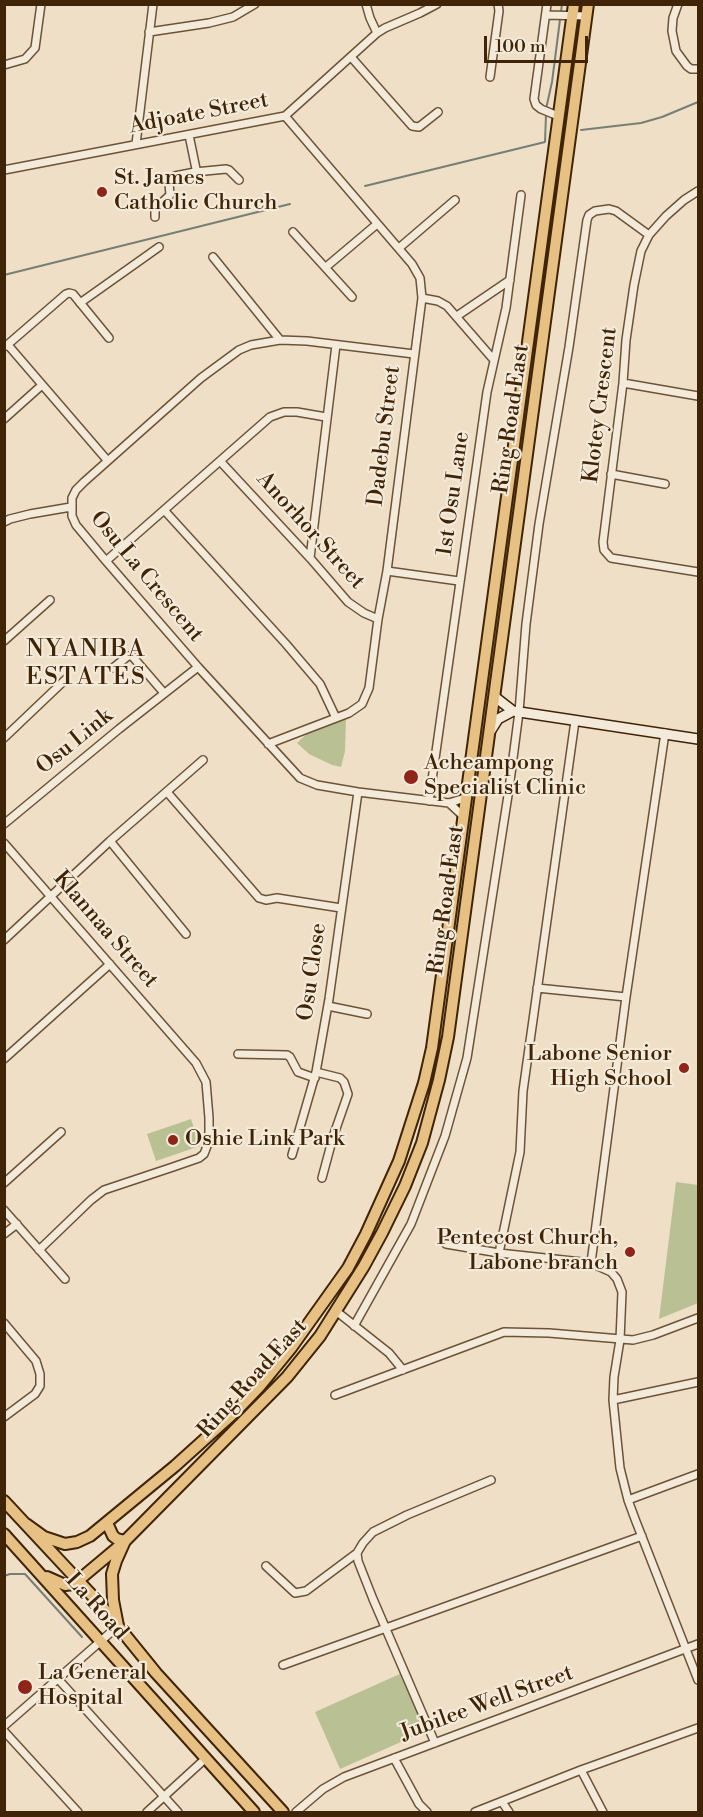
<!DOCTYPE html>
<html>
<head>
<meta charset="utf-8">
<style>
	body { margin:0 }
	#map { position:relative; width:703px; height:1817px; overflow:hidden; background:#eedfc6; font-family:"Libre Bodoni",serif }
	canvas { display:block }
	.frame { position:absolute; inset:0; border:6px solid #402407; pointer-events:none }
	.scale { position:absolute; left:484px; top:36px; width:104px; height:27px; box-sizing:border-box; border:3px solid #402407; border-top:0; padding-left:8px; font-size:18px; line-height:21px; white-space:nowrap; color:#402407; -webkit-text-stroke:4px #f4eada; paint-order:stroke }
</style>
</head>
<body>
<div id="map">
<canvas width="703" height="1817"></canvas>
<div class="frame"></div>
<div class="scale">100 m</div>
</div>
<script>
const c = document.querySelector('canvas').getContext('2d');
c.lineJoin = 'round';
function fillPath(path, color) {
  c.fillStyle = color;
  c.fill(path, 'evenodd');
}
function poly(rows) {
  const path = new Path2D();
  for (const r of rows) {
    path.moveTo(r[0], r[1]);
    for (let i = 2; i < r.length; i += 2) path.lineTo(r[i], r[i + 1]);
  }
  return path;
}
function trace(path, color, width, dash) {
  c.strokeStyle = color;
  c.lineWidth = width;
  c.lineCap = dash ? 'butt' : 'round';
  c.setLineDash(dash || []);
  c.stroke(path);
}
function write(font, color, halo, rows, align = 'center') {
  c.font = font + ' "Libre Bodoni",serif';
  c.lineWidth = 4.5;
  c.setLineDash([]);
  c.textBaseline = 'middle';
  c.strokeStyle = halo;
  c.fillStyle = color;
  for (const [text, x, y, turn = 0] of rows) {
    c.save();
    c.translate(x, y);
    c.rotate((+turn || 0) * Math.PI / 180);
    c.textAlign = isNaN(turn) ? turn : align;
    if (halo) c.strokeText(text, 0, 0);
    c.fillText(text, 0, 0);
    c.restore();
  }
}
const green = poly([
	[346,718,345,751,341,767,332,765,309,754,297,743,308,733],
	[191,1119,200,1146,156,1161,147,1134],
	[676,1182,698,1185,698,1303,659,1319],
	[402,1673,428,1730,340,1769,315,1712]
]);
const stream = poly([
	[546,109,552,82,562,4],
	[581,130,641,123,662,117,698,102],
	[365,186,545,142,546,114],
	[4,275,290,204],
	[4,1576,10,1574,25,1574,82,1637]
]);
const street = poly([
	[366,4,370,18,377,33],
	[547,4,534,99,536,105,541,109,558,116],
	[678,4,673,18,672,31,676,51,687,66,691,69,698,69],
	[546,15,587,16],
	[149,32,209,23,233,17,255,4],
	[351,57,412,126,419,127,438,112],
	[4,65,25,59,35,48,41,4],
	[490,77,499,11,498,4],
	[136,144,153,4],
	[4,170,285,116,377,33,385,28,420,13,437,4],
	[195,172,226,169,229,170,239,180],
	[698,191,684,200,666,216,649,235,641,251,634,285,626,340,623,383,603,542,604,550,611,558,698,572],
	[155,217,155,209,170,195,169,183,171,179,175,176,195,172,196,169,189,135],
	[293,232,352,297],
	[399,248,455,200],
	[213,257,280,340],
	[326,267,377,224],
	[422,298,438,301,447,306,493,359],
	[80,303,159,247],
	[457,316,510,280],
	[8,345,107,460],
	[6,346,66,294,69,293,73,294,109,338],
	[414,354,307,341,280,340,251,345,239,350,201,378,84,482,76,490,72,498,72,516,76,525,106,561,198,667,300,778,317,785,358,792,449,803,465,798],
	[623,383,698,396],
	[4,419,42,385],
	[220,461,310,558,348,602,364,613,378,619],
	[611,474,665,484],
	[164,510,286,644,320,684,336,718],
	[4,522,10,519,30,514,71,507],
	[310,558,336,345],
	[106,561,270,417,284,412,297,412,326,417],
	[387,571,459,581],
	[4,641,50,600],
	[113,668,128,656,132,656,164,693],
	[665,733,626,997,591,1263,611,1272,617,1279,622,1292,620,1340,614,1377,613,1400,620,1468,628,1500,635,1519,698,1680],
	[4,738,66,679],
	[268,744,349,713,362,704,369,688,378,619,387,571,422,298,420,278,412,264,285,116],
	[167,792,259,898,266,900,277,898,341,908],
	[429,801,487,392,506,308,521,195],
	[449,803,462,815],
	[4,824,119,729,198,667],
	[110,841,186,934],
	[4,843,196,1063,206,1082,209,1118,209,1141,204,1154,199,1158,173,1167,104,1190,91,1200,39,1250],
	[4,940,110,841,203,760],
	[537,988,626,997],
	[328,1006,367,1014],
	[238,1054,287,1055,290,1057,298,1072,315,1078],
	[4,1059,110,964],
	[316,1072,340,1078,344,1082,348,1094,333,1137,322,1178],
	[292,1155,316,1072,329,999,358,792],
	[4,1183,61,1132],
	[4,1210,65,1279],
	[4,1234,17,1224],
	[446,1244,499,1253,591,1263],
	[499,1253,520,1152,523,1091,575,721],
	[336,1311,389,1353,403,1370],
	[4,1323,36,1361,40,1374,40,1386,35,1394,4,1417],
	[354,1326,411,1224,445,1136,467,1058,509,789,519,712,526,624,539,524,569,347,587,220,589,215,595,211,609,209,616,211,649,235],
	[335,1395,504,1332,549,1333,633,1340,653,1335,698,1318],
	[613,1400,698,1382],
	[628,1500,698,1474],
	[266,1566,295,1593,306,1591,357,1553],
	[283,1665,642,1536],
	[59,1680,178,1812],
	[4,1726,118,1626],
	[4,1731,78,1812],
	[435,1743,373,1599,358,1561,357,1553,363,1543,373,1532,407,1515,491,1480],
	[394,1758,419,1804,427,1812],
	[581,1770,603,1812],
	[502,1802,509,1812],
	[147,1812,206,1758],
	[296,1812,323,1789,344,1777,698,1644],
	[475,1812,581,1770,698,1728]
]);
const secondary = poly([
	[495,697,513,711,698,739],
	[491,730,498,719,513,711]
]);
const primary = poly([
	[4,1501,100,1604,156,1673,283,1812],
	[107,1523,113,1536,117,1539,125,1541],
	[26,1524,44,1537,65,1544,77,1542,90,1536,175,1466,236,1411,259,1387,291,1348,348,1268,366,1234,399,1161,424,1083,432,1048,574,4],
	[4,1534,254,1812],
	[47,1577,65,1585,74,1584,123,1543],
	[118,1626,113,1600,112,1574,116,1561,125,1541,287,1377,320,1336,364,1266,382,1233,405,1186,422,1143,439,1080,448,1037,588,4]
]);
const markers = [
	[102,192,6,"#8f2418"],
	[411,777,8,"#8f2418"],
	[684,1068,6,"#8f2418"],
	[173,1140,6,"#8f2418"],
	[630,1252,6,"#8f2418"],
	[25,1687,8,"#8f2418"]
];
const streetNames = [
	["Adjoate Street",199,114,-11],
	["Klotey Crescent",601,405,-83],
	["Ring Road East",512,419,-82],
	["Dadebu Street",385,436,-83],
	["1st Osu Lane",454,494,-82],
	["Anorhor Street",310,531,48],
	["Osu La Crescent",146,577,50],
	["Osu Link",75,742,-39],
	["Ring Road East",447,900,-82],
	["Klannaa Street",105,930,49],
	["Osu Close",313,972,-82],
	["Ring Road East",253,1379,-48],
	["La Road",96,1607,48],
	["Jubilee Well Street",487,1704,-20]
];
const poiNames = [
	["St. James",114,179],
	["Catholic Church",114,204],
	["Acheampong",424,764],
	["Specialist Clinic",424,789],
	["Labone Senior",672,1055,"right"],
	["High School",672,1080,"right"],
	["Oshie Link Park",185,1140],
	["Pentecost Church,",618,1239,"right"],
	["Labone branch",618,1264,"right"],
	["La General",38,1674],
	["Hospital",38,1699]
];
const neighbourhoodNames = [
	["NYANIBA",86,650],
	["ESTATES",86,678]
];
fillPath(green, '#b9c194');
trace(stream, '#777e75', 2);
trace(street, '#6c5337', 10);
trace(secondary, '#402407', 12);
trace(primary, '#402407', 14);
trace(street, '#f4eada', 7);
trace(secondary, '#f4eada', 9);
trace(primary, '#e7c083', 10);
for (const [x, y, r, color] of markers) {
  const dot = new Path2D();
  dot.arc(x, y, r, 0, 2 * Math.PI);
  c.fillStyle = color;
  c.fill(dot);
  trace(dot, '#f4eada', 2);
}
write('22px', '#402407', '#f4eada', streetNames);
write('22px', '#402407', '#f4eada', poiNames, 'left');
c.letterSpacing = '1.5px';
write('24px', '#402407', '#f4eada', neighbourhoodNames);
c.letterSpacing = '0px';
</script>
</body>
</html>
